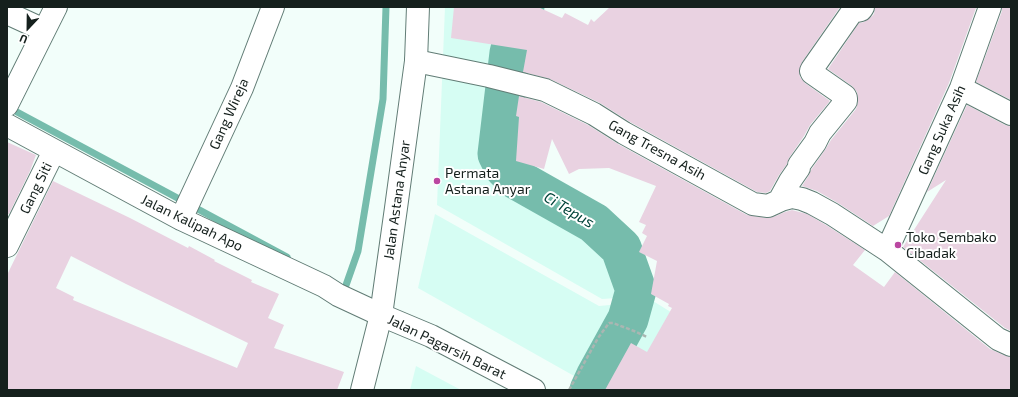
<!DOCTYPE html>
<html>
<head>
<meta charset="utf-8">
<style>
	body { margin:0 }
	#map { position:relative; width:1018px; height:397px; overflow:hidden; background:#f2fefa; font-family:"Exo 2",sans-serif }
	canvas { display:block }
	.frame { position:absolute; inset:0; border:8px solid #15201d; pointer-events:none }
	.north { position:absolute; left:8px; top:8px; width:40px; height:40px; -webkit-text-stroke:3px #fff; paint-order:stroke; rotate:202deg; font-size:11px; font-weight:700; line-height:16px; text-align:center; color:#15201d }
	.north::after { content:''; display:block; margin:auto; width:14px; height:18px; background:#15201d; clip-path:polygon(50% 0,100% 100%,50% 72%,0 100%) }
</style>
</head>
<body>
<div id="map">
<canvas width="1018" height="397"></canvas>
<div class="frame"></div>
<div class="north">U</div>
</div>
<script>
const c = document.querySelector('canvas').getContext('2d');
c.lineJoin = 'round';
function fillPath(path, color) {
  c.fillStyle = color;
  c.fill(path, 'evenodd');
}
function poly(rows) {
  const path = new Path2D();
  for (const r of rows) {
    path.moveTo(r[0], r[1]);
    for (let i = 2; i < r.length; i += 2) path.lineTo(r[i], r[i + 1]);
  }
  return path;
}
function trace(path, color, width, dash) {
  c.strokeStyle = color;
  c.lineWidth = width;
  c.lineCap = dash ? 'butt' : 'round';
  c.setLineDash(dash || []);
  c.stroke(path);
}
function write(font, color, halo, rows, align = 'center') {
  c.font = font + ' "Exo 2",sans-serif';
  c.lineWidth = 4;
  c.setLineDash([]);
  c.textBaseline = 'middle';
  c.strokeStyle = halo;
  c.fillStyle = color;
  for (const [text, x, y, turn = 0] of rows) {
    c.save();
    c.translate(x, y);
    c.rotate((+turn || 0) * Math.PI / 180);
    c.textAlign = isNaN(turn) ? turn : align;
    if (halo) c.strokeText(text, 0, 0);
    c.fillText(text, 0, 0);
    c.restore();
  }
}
const built = poly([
	[445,7,506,7,493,160,604,224,634,262,647,296,602,299,437,205],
	[435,214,599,306,653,301,797,390,599,390,418,288],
	[416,366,461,390,410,390]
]);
const stream = poly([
	[17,112,183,201],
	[194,207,287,257],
	[345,288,358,251,383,99,386,7]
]);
const river = poly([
	[524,7,519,18,510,53,498,154,505,168,516,179,594,223,621,248,636,290,628,319,596,377,590,390]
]);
const building = poly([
	[454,7,538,7,562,18,565,13,588,25,591,19,594,22,610,7,840,7,802,62,799,71,800,77,805,83,830,101,810,125,804,136,789,158,787,164,779,175,770,191,766,193,757,192,630,122,600,103,550,79,523,72,527,50,451,38],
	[875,7,973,7,976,8,949,83,889,216,873,226,838,203,817,191,802,186,809,175,811,170,825,150,831,140,856,109,858,102,857,92,852,86,828,69,859,23,864,22,871,17,874,14],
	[1002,7,1011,7,1011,100,976,82,1002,11],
	[519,96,541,102,588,125,618,144,747,215,767,218,773,217,785,212,792,210,807,214,826,225,865,250,853,265,884,287,895,272,990,349,1006,356,1011,357,1011,390,605,390,631,343,647,352,672,308,668,306,669,304,651,294,657,261,639,252,647,236,642,233,646,225,639,222,656,186,609,168,579,169,569,174,552,139,544,169,516,161,519,117,516,116],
	[967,105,1005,125,1011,126,1011,331,1005,328,903,247,946,180,927,192],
	[7,142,36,155,30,171,9,214,7,214],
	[53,181,130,218,188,248,189,246,215,260,214,261,252,280,251,282,279,294,268,318,284,325,274,348,344,372,337,390,7,390,7,275],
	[71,256,126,284,248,343,237,368,73,300,74,297,56,288]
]);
const path = poly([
	[569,390,598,338,609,323,613,323,634,331,647,337]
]);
const minor = poly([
	[7,13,44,30],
	[416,61,489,76,545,90,594,114,624,133,753,204,768,206,781,200,792,197,802,199,812,203,832,214,887,250,998,339,1011,345],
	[961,88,1011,114],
	[7,105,56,7],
	[7,125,181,219,324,286,338,295,381,315,431,336,534,390],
	[779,201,790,181,799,168,799,165,815,143,820,133,846,101,846,98,845,96,812,73,811,71,812,69,852,12,861,10,863,7],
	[181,219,242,88,273,7],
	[7,246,54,151],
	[887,250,961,88,990,7]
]);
const major = poly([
	[362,390,381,315,396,208,416,61,418,7]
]);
const markers = [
	[437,181,4,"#ba47a1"],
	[898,245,4,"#ba47a1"]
];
const streetNames = [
	["Gang Wireja",229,114,-66],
	["Gang Suka Asih",942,130,-66],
	["Gang Tresna Asih",657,150,29],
	["Gang Siti",36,188,-64],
	["Jalan Astana Anyar",397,200,-82],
	["Jalan Kalipah Apo",192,223,26],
	["Jalan Pagarsih Barat",447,347,26]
];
const poiNames = [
	["Permata",445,173],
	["Astana Anyar",445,189],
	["Toko Sembako",906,237],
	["Cibadak",906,253]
];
const waterNames = [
	["Ci Tepus",569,210,31]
];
fillPath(built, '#d6fdf3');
trace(stream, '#76bcac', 7);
trace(river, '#76bcac', 41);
fillPath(building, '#e9d2e1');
trace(minor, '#617c75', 24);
trace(major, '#617c75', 24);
trace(path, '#aab6b2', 2.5, [4, 2]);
trace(minor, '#fff', 22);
trace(major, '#fff', 22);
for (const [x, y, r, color] of markers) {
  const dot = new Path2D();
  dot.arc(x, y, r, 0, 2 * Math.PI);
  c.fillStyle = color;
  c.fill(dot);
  trace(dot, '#fff', 1.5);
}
write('14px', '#15201d', '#fff', streetNames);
write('14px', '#15201d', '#fff', poiNames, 'left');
write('italic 15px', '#004339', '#fff', waterNames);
</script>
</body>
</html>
